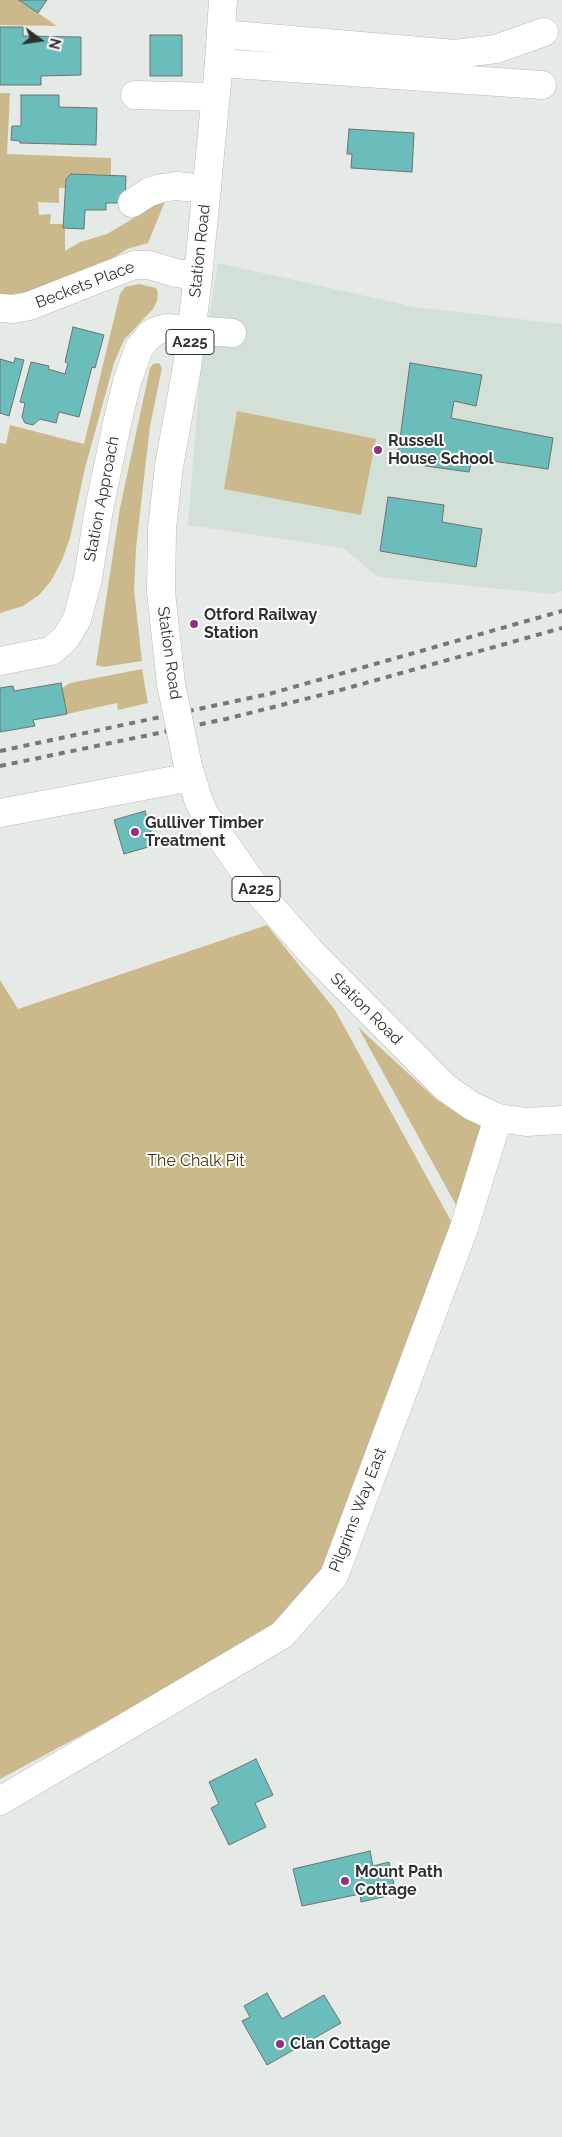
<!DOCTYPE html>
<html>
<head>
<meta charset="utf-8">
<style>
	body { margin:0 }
	#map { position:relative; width:562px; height:2137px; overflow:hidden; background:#e5eae7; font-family:Raleway,sans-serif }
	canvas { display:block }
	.north { position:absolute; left:15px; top:15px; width:50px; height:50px; -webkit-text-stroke:4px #fff; paint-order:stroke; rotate:104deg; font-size:14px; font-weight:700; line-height:20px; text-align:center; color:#2f3130 }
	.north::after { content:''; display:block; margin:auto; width:18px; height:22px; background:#2f3130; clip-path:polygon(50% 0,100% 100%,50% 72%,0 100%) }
</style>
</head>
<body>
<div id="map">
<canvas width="562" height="2137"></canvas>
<div class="north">N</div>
</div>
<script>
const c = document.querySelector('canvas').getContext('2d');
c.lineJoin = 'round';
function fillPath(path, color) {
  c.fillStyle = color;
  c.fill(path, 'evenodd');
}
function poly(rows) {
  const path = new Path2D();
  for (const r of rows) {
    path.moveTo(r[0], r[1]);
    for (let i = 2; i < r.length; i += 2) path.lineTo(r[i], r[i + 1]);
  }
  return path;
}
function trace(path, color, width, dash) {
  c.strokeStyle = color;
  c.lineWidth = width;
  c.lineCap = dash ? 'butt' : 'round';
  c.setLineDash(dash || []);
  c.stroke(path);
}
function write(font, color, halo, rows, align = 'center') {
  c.font = font + ' Raleway,sans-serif';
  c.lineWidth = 4;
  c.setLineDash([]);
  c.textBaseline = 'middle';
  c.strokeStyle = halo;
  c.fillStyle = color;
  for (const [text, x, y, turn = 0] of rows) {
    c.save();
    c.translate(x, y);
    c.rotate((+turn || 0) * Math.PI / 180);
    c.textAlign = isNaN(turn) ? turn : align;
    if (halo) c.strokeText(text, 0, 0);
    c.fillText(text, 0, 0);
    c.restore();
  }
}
const built = poly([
	[218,263,415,307,562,324,562,591,553,594,378,577,343,548,188,525,200,374]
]);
const green = poly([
	[0,0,19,0,57,26,0,25],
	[0,93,10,93,7,154,111,158,111,175,71,174,66,179,65,188,59,188,59,203,38,202,39,215,51,214,50,224,63,224,63,228,65,229,65,251,80,242,107,234,166,199,148,243,127,249,105,263,52,287,0,298],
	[139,284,156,288,158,293,157,301,153,309,124,340,114,363,85,468,70,538,62,560,51,581,39,595,23,606,0,613,0,443,6,444,10,425,84,444,120,294,125,287],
	[159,363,162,368,150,426,136,548,134,590,142,661,103,667,96,665,120,508,150,368,153,364],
	[237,411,376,439,361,515,224,489],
	[142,669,148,703,118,710,117,703,67,714,62,688,70,683],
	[267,925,335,1010,456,1230,326,1570,274,1632,0,1779,0,980,18,1009],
	[358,1027,436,1099,465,1118,488,1127,462,1216]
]);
const building = poly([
	[19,0,47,0,38,13,19,0],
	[0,27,23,27,23,36,81,37,81,75,41,76,41,85,0,85,0,27],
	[150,35,182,35,182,76,150,76,150,35],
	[21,95,59,95,59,107,97,108,96,145,20,143,20,141,11,140,12,126,21,126,21,95],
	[349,129,414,133,412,172,351,168,352,154,347,154,349,129],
	[71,174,126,176,125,203,106,203,106,210,85,210,84,229,63,228,66,179,71,174],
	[73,327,104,335,95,368,92,367,79,417,59,412,56,423,40,419,33,425,25,423,22,417,25,403,20,402,31,362,49,366,48,369,65,374,68,363,65,362,73,327],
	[15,358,24,360,9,416,0,413,0,359,14,363,15,358],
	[410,363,482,375,476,406,454,401,451,418,553,438,548,469,472,458,469,472,397,462,410,363],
	[388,497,444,505,442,522,482,529,476,567,380,551,388,497],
	[61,683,67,714,33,720,35,726,0,732,0,688,13,686,14,691,61,683],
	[145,811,155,845,124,854,114,820,145,811],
	[256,1759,273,1795,255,1803,266,1827,229,1845,211,1808,219,1804,209,1782,256,1759],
	[370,1851,373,1866,389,1862,396,1894,361,1902,360,1894,302,1906,293,1869,370,1851],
	[267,1993,282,2019,324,1995,341,2023,267,2065,242,2021,250,2017,244,2006,267,1993]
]);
const minor = poly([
	[221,34,455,54,496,49,544,32],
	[219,63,542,85],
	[135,95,215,97],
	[132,203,149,192,162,188,176,186,207,189],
	[0,308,13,309,29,306,134,265,149,265,176,273,198,276],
	[0,661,51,651,65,639,77,619,88,578,99,509,118,419,127,382,139,348,150,335,156,331,167,328,232,333],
	[0,813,191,777],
	[0,1801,282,1635,334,1576,464,1228,498,1118]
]);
const major = poly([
	[171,684,161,592,162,529,169,466,187,367,198,276,219,63,223,0],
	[188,766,198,799,205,815,260,894,310,951,446,1088,472,1106,498,1118,526,1122,562,1120]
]);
const rail = poly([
	[0,751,269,694,562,611],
	[0,766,226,719,337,691,562,628]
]);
const majorBridge = poly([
	[171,684,188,766]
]);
const markers = [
	[378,450,5,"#942b8e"],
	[194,624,5,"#942b8e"],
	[135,832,5,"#942b8e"],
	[345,1881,5,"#942b8e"],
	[280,2044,5,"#942b8e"]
];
const shields = [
	[190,342,48],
	[256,889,48]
];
const shieldNames = [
	["A225",190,342],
	["A225",256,889]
];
const streetNames = [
	["Station Road",200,251,-84],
	["Beckets Place",85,285,-21],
	["Station Approach",102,499,-79],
	["Station Road",169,653,82],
	["Station Road",366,1009,45],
	["Pilgrims Way East",358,1510,-69]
];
const poiNames = [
	["Russell",388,441],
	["House School",388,459],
	["Otford Railway",204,615],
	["Station",204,633],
	["Gulliver Timber",145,823],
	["Treatment",145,841],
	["Mount Path",355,1872],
	["Cottage",355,1890],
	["Clan Cottage",290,2044]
];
const parkNames = [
	["The Chalk Pit",196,1161]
];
fillPath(built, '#d3e0d8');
fillPath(green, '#cbb98b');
fillPath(building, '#6abdba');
trace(building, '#6d7272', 1);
trace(minor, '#b7bbb8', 29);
trace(major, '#b7bbb8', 29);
trace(minor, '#fff', 28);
trace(major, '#fff', 28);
trace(rail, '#747876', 4, [6, 6]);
trace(majorBridge, '#b7bbb8', 29, []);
trace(majorBridge, '#fff', 28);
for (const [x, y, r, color] of markers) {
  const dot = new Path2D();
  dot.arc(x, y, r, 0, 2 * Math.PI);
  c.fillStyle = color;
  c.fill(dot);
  trace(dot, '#fff', 2);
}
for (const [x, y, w] of shields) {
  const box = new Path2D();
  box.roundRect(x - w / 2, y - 12.5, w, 25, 4);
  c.fillStyle = '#fff';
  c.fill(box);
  trace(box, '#2f3130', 1);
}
write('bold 15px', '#2f3130', null, shieldNames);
write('16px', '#2f3130', '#fff', streetNames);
write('bold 16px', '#2f3130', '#fff', poiNames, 'left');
write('16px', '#433300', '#fff', parkNames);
</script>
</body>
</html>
